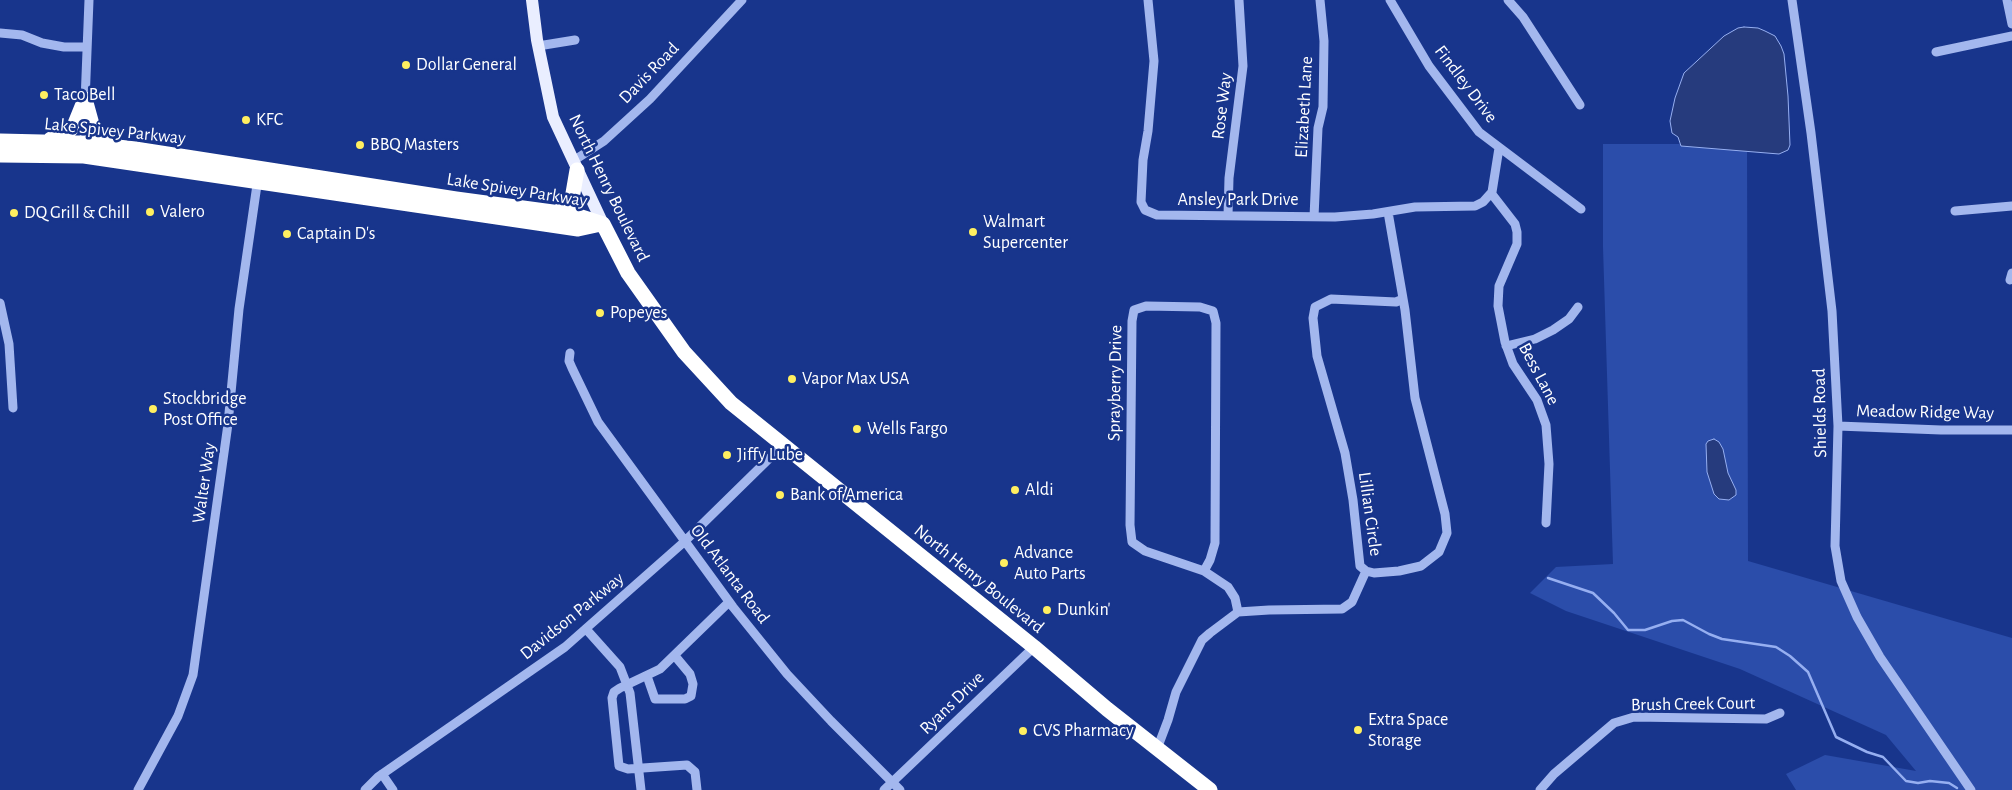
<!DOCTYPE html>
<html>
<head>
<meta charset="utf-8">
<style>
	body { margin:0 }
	canvas { display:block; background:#18358c }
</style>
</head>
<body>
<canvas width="2012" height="790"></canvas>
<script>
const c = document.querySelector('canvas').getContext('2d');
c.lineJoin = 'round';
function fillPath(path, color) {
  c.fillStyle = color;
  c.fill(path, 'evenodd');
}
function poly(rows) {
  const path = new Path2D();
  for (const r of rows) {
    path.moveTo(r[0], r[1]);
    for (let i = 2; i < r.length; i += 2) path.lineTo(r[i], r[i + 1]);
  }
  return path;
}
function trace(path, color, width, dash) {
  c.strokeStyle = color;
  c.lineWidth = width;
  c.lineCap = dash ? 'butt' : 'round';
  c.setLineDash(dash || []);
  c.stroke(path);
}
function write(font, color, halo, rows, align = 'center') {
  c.font = font + ' "Alegreya Sans",sans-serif';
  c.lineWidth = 5;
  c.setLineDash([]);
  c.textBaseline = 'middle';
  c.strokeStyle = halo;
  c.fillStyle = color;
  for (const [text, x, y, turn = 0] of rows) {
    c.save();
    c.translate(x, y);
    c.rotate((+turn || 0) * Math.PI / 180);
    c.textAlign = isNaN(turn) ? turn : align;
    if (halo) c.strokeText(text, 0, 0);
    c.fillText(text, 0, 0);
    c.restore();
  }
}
const green = poly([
	[1603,144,1747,144,1748,561,2012,638,2012,790,1796,790,1786,774,1825,755,1916,771,1886,735,1740,669,1566,611,1530,593,1556,567,1613,564,1603,247]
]);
const water = poly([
	[1744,27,1758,28,1765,31,1775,36,1781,46,1784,54,1788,96,1790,145,1788,150,1779,154,1681,146,1678,137,1672,133,1670,121,1675,98,1684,73,1724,36,1738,28,1744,27],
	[1714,439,1719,442,1723,449,1728,473,1736,490,1736,495,1729,500,1719,499,1714,494,1707,472,1706,444,1708,441,1714,439]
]);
const stream = poly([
	[1548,578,1593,593,1614,613,1628,630,1645,630,1672,621,1683,620,1709,634,1722,639,1776,647,1790,656,1808,672,1836,737,1867,752,1883,757,1906,781,1918,783,1930,781,1949,783,1957,788]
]);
const minor = poly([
	[1148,0,1154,61,1148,131,1143,160,1141,202,1145,210,1157,215,1335,217,1373,214,1415,207,1475,206,1483,202,1492,192,1499,148],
	[1390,0,1429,66,1479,132,1581,209],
	[1508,0,1523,17,1580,105],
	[1792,0,1811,133,1832,311,1838,426,1835,546,1841,581,1857,617,1880,657,1971,790],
	[2007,0,2012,24],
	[0,33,22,35,42,43,64,47,87,47],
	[538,46,575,40],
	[1936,52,2012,36],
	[85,102,89,0],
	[84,147,85,115],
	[573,161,604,141,650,99,742,0],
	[1491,193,1515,224,1517,232,1517,244,1499,286,1498,306,1505,342,1513,364,1537,400,1546,425,1549,464,1546,523],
	[1955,211,2012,206],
	[1388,212,1405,310,1415,398,1445,514,1447,533,1439,552,1421,566,1399,571,1374,573,1366,571,1360,566,1353,500,1345,453,1317,356,1313,318,1315,307,1331,299,1396,302,1403,299],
	[1228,216,1229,178,1243,66,1239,0],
	[1314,217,1318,128,1323,107,1324,41,1320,0],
	[2010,280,2012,273],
	[0,303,9,344,13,408],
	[1506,346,1535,339,1553,330,1569,319,1578,307],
	[570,353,569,361,572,368,598,422,733,607,787,674,831,721,900,790],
	[1838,426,1941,430,2012,430],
	[1204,571,1210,560,1215,543,1216,323,1213,311,1200,307,1146,306,1134,310,1132,321,1130,525,1132,542,1145,551,1204,571,1228,587,1235,598,1238,612],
	[586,629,620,667,630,693,641,790],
	[647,676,655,699,685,699,691,696,693,684,690,674,675,656],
	[1157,749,1168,720,1176,692,1202,640,1210,633,1238,612,1269,610,1342,609,1352,602,1366,571],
	[382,774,393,790],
	[138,790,178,716,193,675,228,424,239,309,258,178],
	[365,790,378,777,565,647,684,542,783,445],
	[697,790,695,772,687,765,628,769,619,766,612,698,614,692,620,688,660,669,729,602],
	[884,790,1034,647],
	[1540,790,1554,774,1614,723,1634,717,1766,719,1780,713]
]);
const major = poly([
	[532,0,537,40,553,117,603,224]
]);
const highway = poly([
	[85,99,93,128,101,138,115,143],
	[51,139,68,132,74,126,85,99],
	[0,141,84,143,135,149,456,199,575,215,603,224],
	[0,155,84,156,578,229,601,224],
	[556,213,569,205,572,199,577,170],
	[603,224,628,273,684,352,731,403,1034,647,1107,709,1210,790]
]);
const markers = [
	[406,65,5,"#ffef60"],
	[44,95,5,"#ffef60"],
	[246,120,5,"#ffef60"],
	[360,145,5,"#ffef60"],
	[150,212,5,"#ffef60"],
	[14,213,5,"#ffef60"],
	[973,232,5,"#ffef60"],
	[287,234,5,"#ffef60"],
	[600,313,5,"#ffef60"],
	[792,379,5,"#ffef60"],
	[153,409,5,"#ffef60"],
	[857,429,5,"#ffef60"],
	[727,455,5,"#ffef60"],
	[1015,490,5,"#ffef60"],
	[780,495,5,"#ffef60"],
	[1004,563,5,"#ffef60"],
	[1047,610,5,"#ffef60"],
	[1358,730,5,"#ffef60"],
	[1023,731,5,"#ffef60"]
];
const poiNames = [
	["Dollar General",416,65],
	["Taco Bell",54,95],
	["KFC",256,120],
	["BBQ Masters",370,145],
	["Valero",160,212],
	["DQ Grill & Chill",24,213],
	["Walmart",983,222],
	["Supercenter",983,243],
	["Captain D's",297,234],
	["Popeyes",610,313],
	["Vapor Max USA",802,379],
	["Stockbridge",163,399],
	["Post Office",163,420],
	["Wells Fargo",867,429],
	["Jiffy Lube",737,455],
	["Aldi",1025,490],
	["Bank of America",790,495],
	["Advance",1014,553],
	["Auto Parts",1014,574],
	["Dunkin'",1057,610],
	["Extra Space",1368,720],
	["Storage",1368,741],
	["CVS Pharmacy",1033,731]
];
const streetNames = [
	["Davis Road",649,73,-46],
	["Findley Drive",1466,84,53],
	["Rose Way",1222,106,-83],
	["Elizabeth Lane",1304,107,-87],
	["Lake Spivey Parkway",115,131,6],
	["North Henry Boulevard",609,188,64],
	["Lake Spivey Parkway",517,190,9],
	["Ansley Park Drive",1238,200],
	["Bess Lane",1539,374,62],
	["Sprayberry Drive",1115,383,-89],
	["Meadow Ridge Way",1925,412,1],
	["Shields Road",1820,413,-91],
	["Walter Way",204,483,-82],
	["Lillian Circle",1370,514,82],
	["Old Atlanta Road",730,574,53],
	["North Henry Boulevard",979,579,39],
	["Davidson Parkway",572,616,-39],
	["Ryans Drive",952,703,-44],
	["Brush Creek Court",1693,704,-1]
];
fillPath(green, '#2b4daa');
fillPath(water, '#263b7d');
trace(water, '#96aff1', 1);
trace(stream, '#96aff1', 2.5);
trace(minor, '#a3b7ee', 9);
trace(major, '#eaeeff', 12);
trace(highway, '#fff', 15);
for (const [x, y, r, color] of markers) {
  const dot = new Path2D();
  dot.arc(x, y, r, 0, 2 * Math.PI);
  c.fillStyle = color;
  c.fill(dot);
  trace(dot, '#18358c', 2);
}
write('18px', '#fff', '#18358c', poiNames, 'left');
write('18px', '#fff', '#18358c', streetNames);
</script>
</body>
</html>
